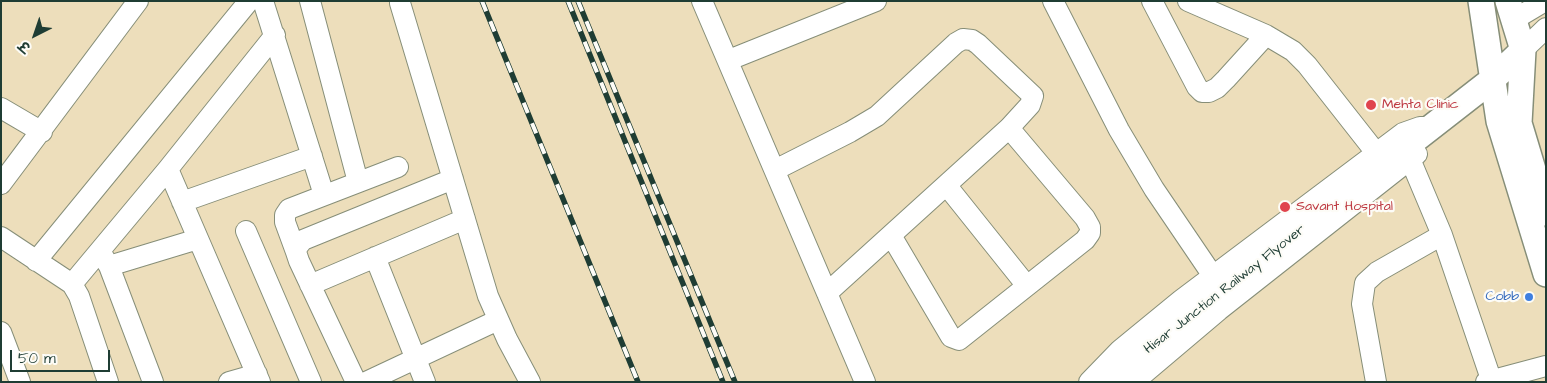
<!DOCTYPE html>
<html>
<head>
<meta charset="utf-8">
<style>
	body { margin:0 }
	#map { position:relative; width:1547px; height:383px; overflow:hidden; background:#eddebb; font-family:"Architects Daughter","Playpen Sans Deva",sans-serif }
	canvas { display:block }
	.frame { position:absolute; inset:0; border:2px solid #1f3d34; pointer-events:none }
	.north { position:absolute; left:10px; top:10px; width:50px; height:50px; -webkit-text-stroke:4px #fdfcf7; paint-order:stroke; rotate:221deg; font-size:14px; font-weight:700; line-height:20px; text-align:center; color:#1f3d34 }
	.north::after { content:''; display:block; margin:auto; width:18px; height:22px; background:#1f3d34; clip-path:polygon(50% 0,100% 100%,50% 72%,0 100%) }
	.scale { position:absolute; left:10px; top:350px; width:100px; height:22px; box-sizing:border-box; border:2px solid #1f3d34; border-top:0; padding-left:6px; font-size:15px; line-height:18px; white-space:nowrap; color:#1f3d34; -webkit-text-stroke:4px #fdfcf7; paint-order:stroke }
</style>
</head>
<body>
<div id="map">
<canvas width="1547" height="383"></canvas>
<div class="frame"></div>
<div class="north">उ</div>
<div class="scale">50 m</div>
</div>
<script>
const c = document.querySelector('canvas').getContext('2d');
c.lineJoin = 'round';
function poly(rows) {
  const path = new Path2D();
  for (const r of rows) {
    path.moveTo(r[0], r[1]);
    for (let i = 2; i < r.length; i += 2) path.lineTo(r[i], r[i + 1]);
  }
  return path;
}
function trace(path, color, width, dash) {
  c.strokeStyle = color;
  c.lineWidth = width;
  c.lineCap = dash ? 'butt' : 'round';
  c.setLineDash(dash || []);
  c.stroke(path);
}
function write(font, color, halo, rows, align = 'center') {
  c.font = font + ' "Architects Daughter",sans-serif';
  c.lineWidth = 4.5;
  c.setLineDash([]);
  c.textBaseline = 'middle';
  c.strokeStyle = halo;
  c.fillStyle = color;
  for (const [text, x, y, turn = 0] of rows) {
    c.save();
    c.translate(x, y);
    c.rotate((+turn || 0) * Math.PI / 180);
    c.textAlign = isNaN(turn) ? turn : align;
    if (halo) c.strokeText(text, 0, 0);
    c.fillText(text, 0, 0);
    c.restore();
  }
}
const minor = poly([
	[263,1,324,195],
	[310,1,358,182],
	[702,1,865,382],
	[1053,1,1119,130,1154,189,1213,276],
	[1152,1,1197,87,1202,92,1209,92,1217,88,1226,79,1266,35],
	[1188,1,1266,35,1293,51,1307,65,1377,154],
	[400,3,488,296,507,339,530,382],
	[1515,19,1545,1],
	[1523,50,1546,28],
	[729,60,876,1],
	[1,108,42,132],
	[1410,159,1442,235,1492,382],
	[168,169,260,382],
	[775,170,850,132,877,116,956,43,963,39,972,40,978,44,1033,96,1030,105,1009,128,827,293],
	[1,184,138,1],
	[947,186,1027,286],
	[182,202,312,156],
	[246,231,311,382],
	[1,237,72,284,79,296,108,382],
	[892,237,951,337,959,340,1085,240,1090,233,1090,227,1085,218,1009,128],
	[100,251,109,266,153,382],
	[296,252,285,222,285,215,289,209,398,167],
	[375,257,425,382],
	[36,261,249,1],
	[109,266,198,239],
	[72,284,168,169,275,35],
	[310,285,465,219],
	[1,332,20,382],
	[229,382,257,374],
	[356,382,299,261,296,252,298,246,303,240,453,179],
	[366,382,498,320],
	[1089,382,1120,350,1181,300,1403,133,1420,127,1429,127],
	[1134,382,1219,310,1417,154],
	[1376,382,1362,304,1365,283,1377,272,1442,235],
	[1486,382,1546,366]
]);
const major = poly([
	[1481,1,1499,121,1546,274],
	[1508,1,1523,50,1519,123,1546,213],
	[1113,382,1181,322,1493,79,1523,50]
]);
const rail = poly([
	[482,1,638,382],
	[568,1,723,382],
	[578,1,735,382]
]);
const markers = [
	[1371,105,6,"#e0444e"],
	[1285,207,6,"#e0444e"],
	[1529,297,5,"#3f7fe0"]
];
const healthNames = [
	["Mehta Clinic",1382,105],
	["Savant Hospital",1296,207]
];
const streetNames = [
	["Hisar Junction Railway Flyover",1225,290,-38]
];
const shopNames = [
	["Cobb",1519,297]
];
trace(minor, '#868e78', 22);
trace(major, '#868e78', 28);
trace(minor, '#fff', 20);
trace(major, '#fff', 25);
trace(rail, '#1f3d34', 5.5);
trace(rail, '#fdfcf7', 4, [11]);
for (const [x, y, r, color] of markers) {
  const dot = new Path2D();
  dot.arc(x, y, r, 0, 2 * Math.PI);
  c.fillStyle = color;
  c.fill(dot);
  trace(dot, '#fdfcf7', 2);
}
write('14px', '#be3a42', '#fdfcf7', healthNames, 'left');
write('14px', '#1f3d34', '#fdfcf7', streetNames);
write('14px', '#366cbe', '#fdfcf7', shopNames, 'right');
</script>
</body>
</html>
